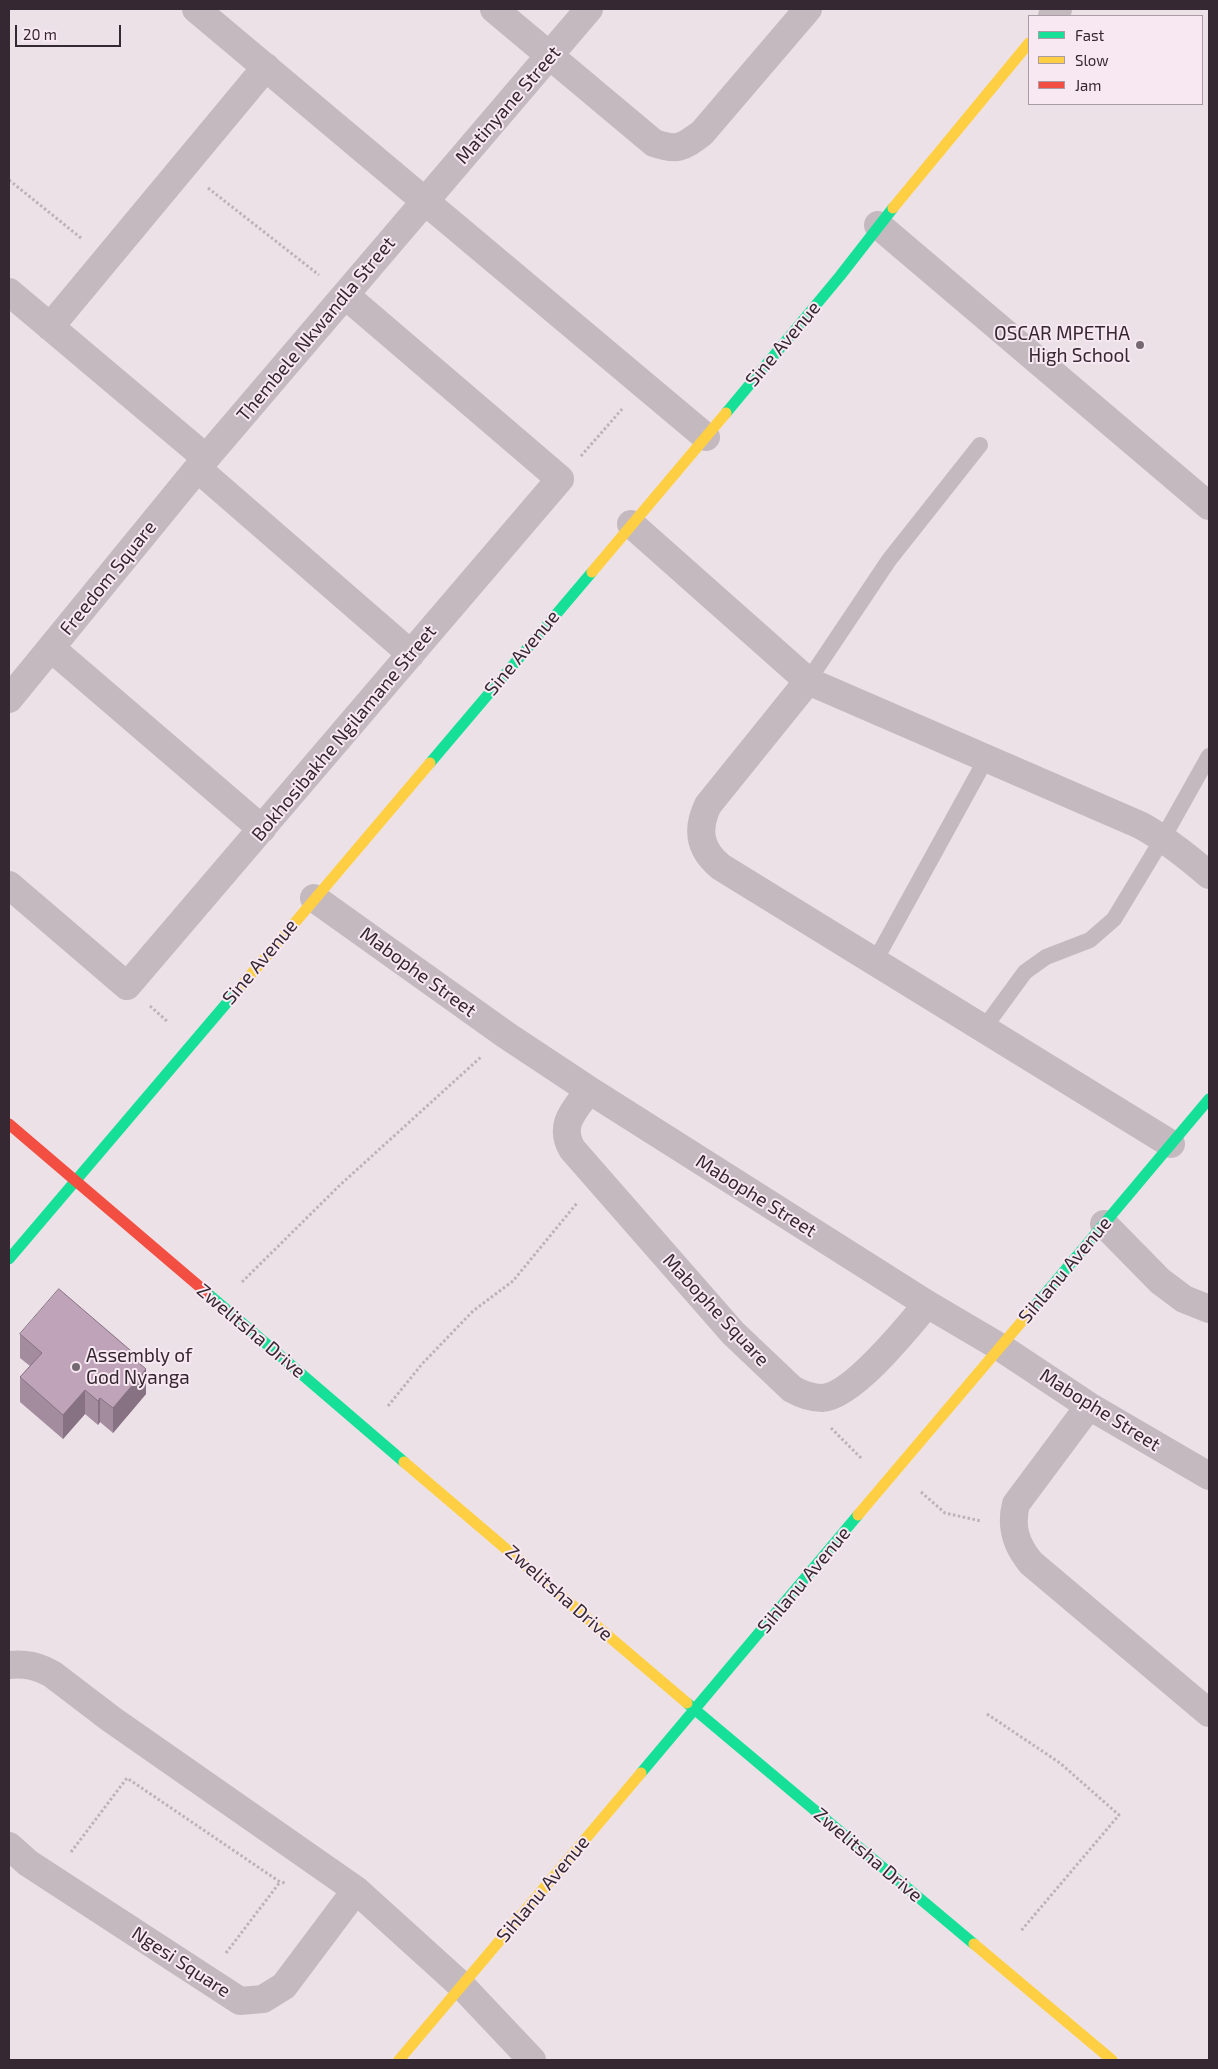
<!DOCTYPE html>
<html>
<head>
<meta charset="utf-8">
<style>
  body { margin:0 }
  #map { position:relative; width:1218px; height:2069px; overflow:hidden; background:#ece1e7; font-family:"Exo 2",sans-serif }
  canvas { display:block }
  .frame { position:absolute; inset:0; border:10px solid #352832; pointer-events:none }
  .legend { position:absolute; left:1028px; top:15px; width:175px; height:90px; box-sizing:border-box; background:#f8e8f1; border:1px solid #aa9ba5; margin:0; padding:6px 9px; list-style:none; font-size:15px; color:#352832 }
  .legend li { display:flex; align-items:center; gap:10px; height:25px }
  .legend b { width:25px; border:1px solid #aa9ba5 }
  .scale { position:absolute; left:15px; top:25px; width:106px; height:22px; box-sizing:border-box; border:2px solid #352832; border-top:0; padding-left:6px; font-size:15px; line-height:18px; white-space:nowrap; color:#352832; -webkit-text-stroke:4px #f8e8f1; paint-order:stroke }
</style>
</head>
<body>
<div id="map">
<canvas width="1218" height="2069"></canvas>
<div class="frame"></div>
<ul class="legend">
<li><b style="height:6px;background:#16e098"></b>Fast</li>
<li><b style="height:6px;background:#ffcf43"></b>Slow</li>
<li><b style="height:6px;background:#f24e42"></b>Jam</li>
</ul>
<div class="scale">20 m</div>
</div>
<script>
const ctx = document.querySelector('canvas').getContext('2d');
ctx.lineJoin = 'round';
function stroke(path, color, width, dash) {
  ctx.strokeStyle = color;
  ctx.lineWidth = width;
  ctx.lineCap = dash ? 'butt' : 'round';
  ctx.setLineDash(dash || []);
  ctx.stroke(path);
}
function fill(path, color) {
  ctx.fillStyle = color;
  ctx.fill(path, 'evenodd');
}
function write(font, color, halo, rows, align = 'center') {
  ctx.font = font + ' "Exo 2",sans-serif';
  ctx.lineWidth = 4;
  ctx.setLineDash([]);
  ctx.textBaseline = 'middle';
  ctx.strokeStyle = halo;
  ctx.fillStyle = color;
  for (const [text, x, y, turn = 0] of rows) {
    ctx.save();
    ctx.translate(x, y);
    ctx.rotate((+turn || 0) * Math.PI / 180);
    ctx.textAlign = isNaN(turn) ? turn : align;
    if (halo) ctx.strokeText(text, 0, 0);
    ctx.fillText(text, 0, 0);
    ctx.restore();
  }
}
stroke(new Path2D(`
  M 9,180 L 81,238
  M 208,188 L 319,275
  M 581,456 L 623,408
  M 150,1006 L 168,1022
  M 242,1282 L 340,1185 L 481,1057
  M 388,1406 L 422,1364 L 473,1311 L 513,1281 L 577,1203
  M 831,1428 L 862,1459
  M 921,1492 L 945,1513 L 981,1521
  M 987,1714 L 1060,1763 L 1119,1815 L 1020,1932
  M 71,1852 L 127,1778 L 280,1882 L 286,1883
  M 226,1953 L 280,1882`), '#beb2b9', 3, [2.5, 2.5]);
stroke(new Path2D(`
  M 808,681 L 889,560 L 980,445
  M 875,961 L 986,759
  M 984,1028 L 1025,972 L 1046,957 L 1090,940 L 1114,919 L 1163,838 L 1209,756`), '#c5b9c0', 16);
stroke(new Path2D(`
  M 196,9 L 706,437
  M 494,9 L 654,143 C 677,151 682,148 702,133 L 808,9
  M 1052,16 L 1058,9
  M 878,225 L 1209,506
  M 9,292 L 206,458
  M 50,327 L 266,67
  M 198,469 L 411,654
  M 631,524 L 808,681 L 1140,825 C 1166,839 1187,856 1209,875
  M 51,648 L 262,829
  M 808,681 L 708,805 C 696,830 700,850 721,867 L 1171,1144
  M 9,699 L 206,458 L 589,9
  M 9,885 L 127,986 L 560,479 L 345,295
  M 314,898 L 506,1035 L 589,1090 L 927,1304 L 1000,1347 L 1089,1406 L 1209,1476
  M 589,1090 C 575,1110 558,1124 572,1149 L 733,1333 L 792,1389 C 801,1394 811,1398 822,1398 C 853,1396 907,1328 927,1304
  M 1104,1224 L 1160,1281 L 1184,1299 L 1209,1309
  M 1089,1406 L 1016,1504 C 1010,1527 1016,1545 1031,1563 L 1209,1713
  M 9,1665 C 25,1663 37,1666 52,1674 L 111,1719 L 356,1890 L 462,1986 L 532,2060
  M 9,1846 L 28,1863 L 240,2001 L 263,1999 L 284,1986 L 356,1890`), '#c5b9c0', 28);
stroke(new Path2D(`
  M 726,413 L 840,276 L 893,208
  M 430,763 L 592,572
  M 9,1259 L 242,985
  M 207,1293 L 404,1462
  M 1029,1313 L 1209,1099
  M 687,1703 L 974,1944
  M 641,1773 L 858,1515`), '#16e098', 11);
stroke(new Path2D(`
  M 893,208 L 1029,43
  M 592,572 L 726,413
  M 242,985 L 430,763
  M 404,1462 L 687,1703
  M 858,1515 L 1029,1313
  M 974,1944 L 1112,2060
  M 399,2060 L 641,1773`), '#ffcf43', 11);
stroke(new Path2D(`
  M 9,1124 L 207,1293`), '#f24e42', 11);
fill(new Path2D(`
  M 20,1334 L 137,1361 L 146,1394 L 113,1433 L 100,1422 L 98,1425 L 85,1414 L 63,1439 L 20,1402 L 20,1377 L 30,1366 L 20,1358 Z`), '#a48c9f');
fill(new Path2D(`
  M 146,1369 L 146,1394 L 113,1433 L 113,1408 Z
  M 85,1390 L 85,1414 L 63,1439 L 63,1415 Z
  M 100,1398 L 100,1422 L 98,1425 L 98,1401 Z`), '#867282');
const building = new Path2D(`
  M 59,1289 L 137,1356 L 134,1359 L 146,1369 L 113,1408 L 100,1398 L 98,1401 L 85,1390 L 63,1415 L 20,1377 L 42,1353 L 20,1334 Z`);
fill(building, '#bfa3b9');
stroke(building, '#867282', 1);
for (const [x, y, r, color] of [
  [1140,345,5,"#756971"],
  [76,1367,5,"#756971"]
]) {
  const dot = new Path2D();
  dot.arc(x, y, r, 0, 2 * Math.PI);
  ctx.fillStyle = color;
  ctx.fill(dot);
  stroke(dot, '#f8e8f1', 2);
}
write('19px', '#352832', '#f8e8f1', [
  ["Matinyane Street",508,105,-49],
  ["Thembele Nkwandla Street",316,329,-50],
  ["Sine Avenue",783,344,-50],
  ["Freedom Square",108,578,-51],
  ["Sine Avenue",522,653,-50],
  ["Bokhosibakhe Ngilamane Street",344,733,-50],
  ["Sine Avenue",260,962,-50],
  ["Mabophe Street",418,972,36],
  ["Mabophe Street",756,1196,32],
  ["Sihlanu Avenue",1065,1270,-50],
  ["Mabophe Square",716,1310,47],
  ["Zwelitsha Drive",251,1331,40],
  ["Mabophe Street",1100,1410,32],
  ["Sihlanu Avenue",804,1580,-50],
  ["Zwelitsha Drive",559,1593,41],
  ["Zwelitsha Drive",868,1855,40],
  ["Sihlanu Avenue",543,1889,-50],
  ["Ngesi Square",181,1962,33]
]);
write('19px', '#352832', '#f8e8f1', [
  ["OSCAR MPETHA",1130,334],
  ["High School",1130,356],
  ["Assembly of",86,1356,"left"],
  ["God Nyanga",86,1378,"left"]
], 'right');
</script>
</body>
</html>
